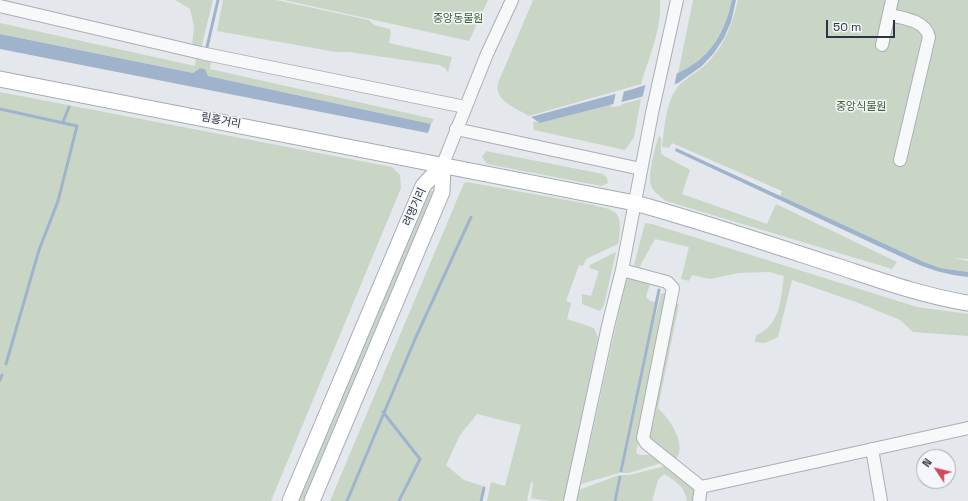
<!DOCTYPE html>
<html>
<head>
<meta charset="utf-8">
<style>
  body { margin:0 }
  #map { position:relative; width:968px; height:501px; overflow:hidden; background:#e4e7ec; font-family:"Space Grotesk",sans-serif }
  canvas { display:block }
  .north { position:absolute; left:916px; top:449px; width:40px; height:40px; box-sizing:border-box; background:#f4f6f9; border:1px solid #a4a8b1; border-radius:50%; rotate:305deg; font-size:11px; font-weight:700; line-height:16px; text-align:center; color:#2b3445 }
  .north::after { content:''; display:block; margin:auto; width:14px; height:18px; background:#d1495b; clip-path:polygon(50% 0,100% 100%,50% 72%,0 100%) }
  .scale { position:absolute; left:826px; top:20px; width:69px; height:18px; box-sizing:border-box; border:2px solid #2b3445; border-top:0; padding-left:5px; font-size:12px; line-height:14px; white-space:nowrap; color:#2b3445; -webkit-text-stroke:3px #f4f6f9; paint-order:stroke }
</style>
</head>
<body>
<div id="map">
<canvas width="968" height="501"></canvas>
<div class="north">N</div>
<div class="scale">50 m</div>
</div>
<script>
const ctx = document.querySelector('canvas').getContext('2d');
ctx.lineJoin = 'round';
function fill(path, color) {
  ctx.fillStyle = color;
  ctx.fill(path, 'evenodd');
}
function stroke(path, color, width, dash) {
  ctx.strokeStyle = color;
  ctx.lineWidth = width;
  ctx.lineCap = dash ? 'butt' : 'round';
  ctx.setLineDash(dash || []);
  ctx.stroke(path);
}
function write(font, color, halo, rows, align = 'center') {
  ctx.font = font + ' "Space Grotesk","Noto Sans KR",sans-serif';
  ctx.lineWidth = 3;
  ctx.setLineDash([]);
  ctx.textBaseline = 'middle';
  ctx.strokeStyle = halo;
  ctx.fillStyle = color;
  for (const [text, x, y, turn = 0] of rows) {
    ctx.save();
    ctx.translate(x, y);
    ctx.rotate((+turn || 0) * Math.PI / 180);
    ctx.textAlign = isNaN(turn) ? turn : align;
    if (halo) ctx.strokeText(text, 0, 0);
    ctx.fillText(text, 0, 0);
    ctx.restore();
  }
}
fill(new Path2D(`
  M 175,0 L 213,0 L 201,49 L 192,47 L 194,26 L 190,9 Z
  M 223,0 L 276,0 L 369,20 L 374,25 L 390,29 L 391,32 L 389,43 L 452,57 L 448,72 L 445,68 L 439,65 L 349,52 L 336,52 L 217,31 Z
  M 284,0 L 488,0 L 469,41 Z
  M 533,0 L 660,0 C 662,29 649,57 641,84 L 529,116 C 516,108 494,101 498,83 Z
  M 693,0 L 732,0 C 725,32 709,59 678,74 Z
  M 738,0 L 968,0 L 968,259 L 953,258 L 968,261 L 968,272 L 940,268 L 924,262 L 780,197 L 782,191 L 672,143 L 669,148 L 662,147 C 664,130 666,102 677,88 C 683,80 695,73 703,67 C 723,49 732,26 738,0 Z
  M 0,23 L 195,66 L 196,59 L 211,62 L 210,69 L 434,119 L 431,124 L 208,76 L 205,69 L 200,68 L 193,73 L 0,34 Z
  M 0,92 L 392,167 L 400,175 L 401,188 L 271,501 L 0,501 Z
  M 641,99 L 634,137 L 625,150 L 534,130 L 533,123 L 536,121 L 540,123 L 610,105 L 612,107 L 621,106 L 622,104 Z
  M 659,136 L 661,138 L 661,154 L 690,170 L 682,194 L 767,224 L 776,204 L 897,262 L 892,269 L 666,201 C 660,196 653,192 651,185 C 648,173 655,147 659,136 Z
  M 486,151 L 603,174 L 607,178 L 608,183 L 601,186 L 487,164 L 482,157 Z
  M 467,182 L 594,205 C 600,207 608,208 613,211 C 623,216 620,234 618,244 L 586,259 L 583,266 L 579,265 L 566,301 L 571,303 L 567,319 L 594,328 L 598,338 L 564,501 L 548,501 L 531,498 L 533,483 L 531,482 L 527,501 L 487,501 L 491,482 L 505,486 L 521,425 L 477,414 L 460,435 L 446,465 L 464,480 L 483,486 L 480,501 L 401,501 L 421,459 L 384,412 L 415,339 L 472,217 L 471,214 L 414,338 L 346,501 L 330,501 L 464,183 Z
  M 429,190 L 435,192 L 306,501 L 299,501 Z
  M 645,223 L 652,224 L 917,307 L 968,314 L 968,336 L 913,332 L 900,320 L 856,302 L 792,280 L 778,337 L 765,343 L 755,342 L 756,335 C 780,327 781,298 784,276 L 769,272 L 739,273 L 710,279 L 692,275 L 689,281 L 681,279 L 689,247 L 655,239 L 639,268 L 634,265 Z
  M 616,252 L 604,305 L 600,311 L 582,304 L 582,294 L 591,296 L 599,271 L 589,268 L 590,265 Z
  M 632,277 L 649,280 L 650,284 L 646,297 L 650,301 L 655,302 L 619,473 L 581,484 L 626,280 Z
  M 666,292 L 668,299 L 636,453 L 640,455 L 652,455 L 661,460 L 661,463 L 629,473 L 622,473 L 650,338 L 661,294 Z
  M 674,303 L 679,304 L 658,408 C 669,419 686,441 677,458 L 673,459 L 654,445 L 649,436 Z
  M 383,414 L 419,458 L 398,501 L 348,501 L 376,436 Z
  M 665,466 L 693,489 L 694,501 L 687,501 C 685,487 676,481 664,474 L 658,480 L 652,501 L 616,501 L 622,475 L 630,475 Z
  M 619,475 L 614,501 L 577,501 L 579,490 Z`), '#c9d6c5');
fill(new Path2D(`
  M 732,0 L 736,0 L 731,22 L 724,38 L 714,53 L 702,66 L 678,83 L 641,97 L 540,123 L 531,117 C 560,109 589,101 619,93 C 678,76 717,67 732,0 Z
  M 0,34 L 193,73 L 200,68 L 205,69 L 208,76 L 431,124 L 428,133 L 0,49 Z
  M 676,148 L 924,262 L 940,268 L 968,272 L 968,277 C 946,275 928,269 908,260 L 675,151 Z`), '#9fb4cc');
fill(new Path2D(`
  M 677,72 L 674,87 L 642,99 L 646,83 Z
  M 624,91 L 621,104 L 613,106 L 616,92 Z`), '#e4e7ec');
stroke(new Path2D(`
  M 207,47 L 218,0
  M 0,109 L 77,126 L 58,201 L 39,250 L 6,364
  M 63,122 L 69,107
  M 0,380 L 2,375
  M 383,412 L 420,459 L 399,501
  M 621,471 L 659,290
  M 347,501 L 415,339 L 471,217
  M 481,501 L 484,488
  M 615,501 L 620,477`), '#9fb4cc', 3);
const minor = new Path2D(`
  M 0,6 L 201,53 L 465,107
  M 890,15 C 904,18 926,21 929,37 L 900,160
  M 882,45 L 892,0
  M 456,129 L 641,169
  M 443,164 L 487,54 L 512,0
  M 622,270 L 667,282 L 673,288 L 643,438 L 646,443 L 701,487 L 968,428
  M 872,449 L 881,501
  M 570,501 L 608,326 L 622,270 L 652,113 L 677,0
  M 699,501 L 701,487`);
const major = new Path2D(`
  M 0,79 L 635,203 C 704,222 772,245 840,267 C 882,281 924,296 968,303
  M 290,501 L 423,186 L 443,164
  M 312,501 L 442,192 L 443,164`);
stroke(minor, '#a9aeb7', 14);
stroke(major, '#a3abb8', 17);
stroke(minor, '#f7f8fa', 12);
stroke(major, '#fff', 15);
write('11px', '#3f6138', '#f4f6f9', [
  ["중앙동물원",458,19],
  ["중앙식물원",861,107]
]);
write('11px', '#2b3445', '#f4f6f9', [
  ["림흥거리",221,121,11],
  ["려명거리",415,207,-66]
]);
</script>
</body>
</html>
